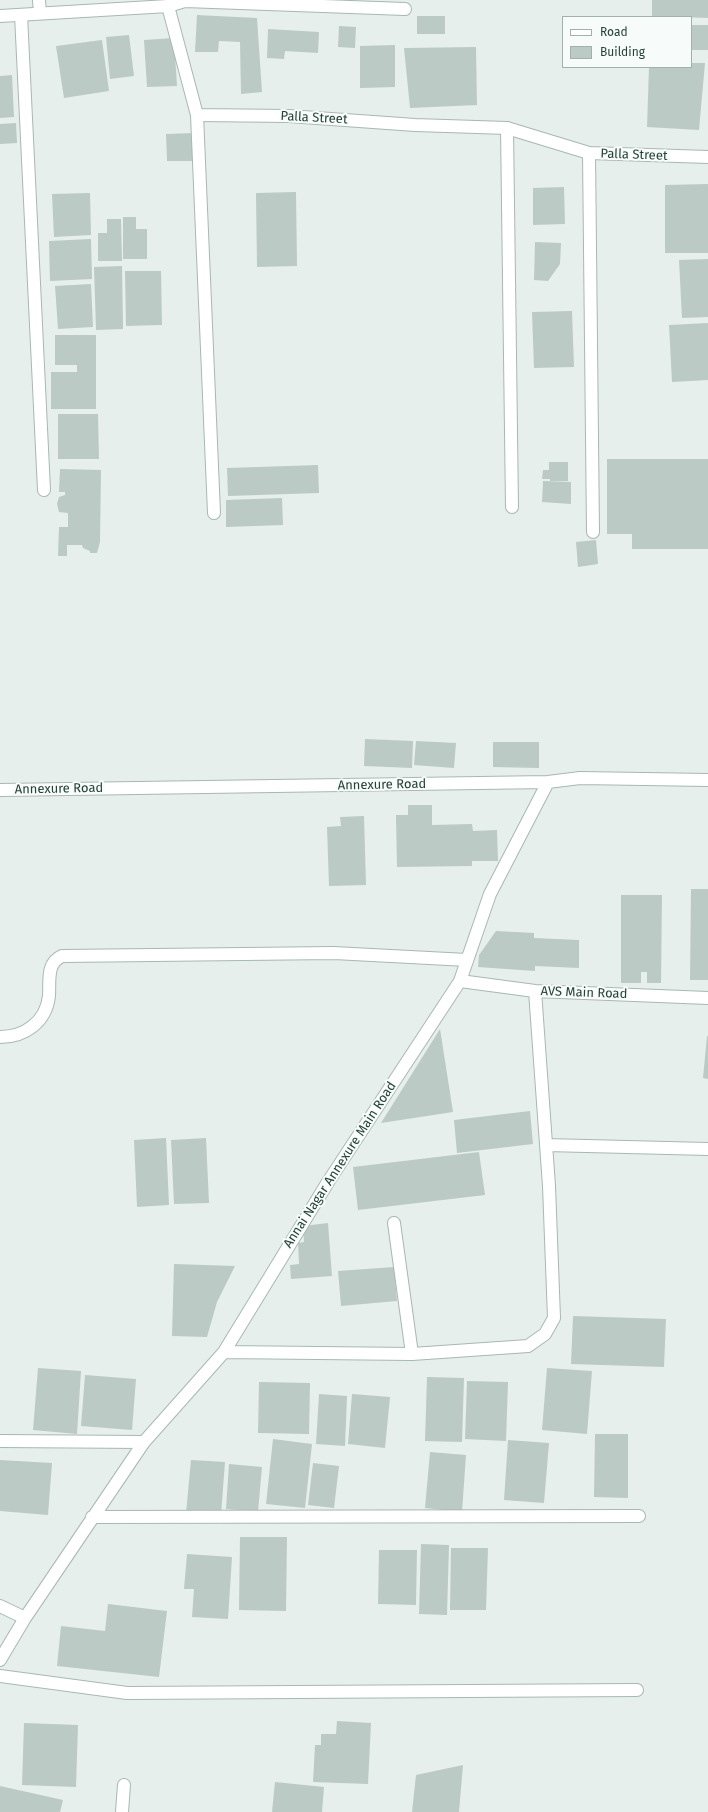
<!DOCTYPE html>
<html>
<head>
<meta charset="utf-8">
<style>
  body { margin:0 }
  #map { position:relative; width:708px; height:1812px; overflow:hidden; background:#e6efeb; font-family:"Fira Sans",sans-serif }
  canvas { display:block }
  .legend { position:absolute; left:562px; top:16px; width:130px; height:52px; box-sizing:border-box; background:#f7fbf9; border:1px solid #a3b1ad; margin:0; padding:5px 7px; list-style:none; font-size:12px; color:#24423a }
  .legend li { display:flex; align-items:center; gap:8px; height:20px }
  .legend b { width:20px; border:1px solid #a3b1ad }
</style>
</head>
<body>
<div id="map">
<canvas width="708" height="1812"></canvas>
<ul class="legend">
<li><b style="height:5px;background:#fff"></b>Road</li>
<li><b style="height:11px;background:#bbcac4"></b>Building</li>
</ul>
</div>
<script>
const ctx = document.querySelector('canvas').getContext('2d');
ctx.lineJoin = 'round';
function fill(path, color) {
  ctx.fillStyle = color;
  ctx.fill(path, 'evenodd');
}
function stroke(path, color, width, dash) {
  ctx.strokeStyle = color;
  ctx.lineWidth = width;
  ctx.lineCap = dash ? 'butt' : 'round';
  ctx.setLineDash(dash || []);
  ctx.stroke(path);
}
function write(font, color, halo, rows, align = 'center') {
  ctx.font = font + ' "Fira Sans",sans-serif';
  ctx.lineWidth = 4;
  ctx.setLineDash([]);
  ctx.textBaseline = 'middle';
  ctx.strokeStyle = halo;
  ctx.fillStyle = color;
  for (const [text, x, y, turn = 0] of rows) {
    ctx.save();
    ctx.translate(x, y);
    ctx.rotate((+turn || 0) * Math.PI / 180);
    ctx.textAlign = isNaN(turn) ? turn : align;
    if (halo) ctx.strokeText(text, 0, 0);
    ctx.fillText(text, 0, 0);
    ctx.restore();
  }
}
fill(new Path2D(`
  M 652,0 L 708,0 L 708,18 L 652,16 Z
  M 197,15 L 257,18 L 262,92 L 241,94 L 240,42 L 219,41 L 218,52 L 195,52 Z
  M 417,16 L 445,16 L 445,34 L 417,34 Z
  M 691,25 L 708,25 L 708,50 L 691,50 Z
  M 339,26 L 356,27 L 355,48 L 338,47 Z
  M 268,29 L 319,32 L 318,53 L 285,51 L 284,59 L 267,58 Z
  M 129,35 L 134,76 L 110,79 L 106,37 Z
  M 174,38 L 177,86 L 147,87 L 144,40 Z
  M 102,40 L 109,91 L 64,98 L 56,46 Z
  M 395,45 L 395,87 L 360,88 L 360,46 Z
  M 476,47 L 477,105 L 410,108 L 404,48 Z
  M 691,63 L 705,63 L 699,130 L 647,127 L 649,67 L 691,67 Z
  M 12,75 L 14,117 L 0,118 L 0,76 Z
  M 16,123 L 17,143 L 0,144 L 0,124 Z
  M 194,133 L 194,161 L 167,161 L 166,134 Z
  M 708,184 L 708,253 L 665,253 L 665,185 Z
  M 564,187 L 565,224 L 533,225 L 533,188 Z
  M 296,192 L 297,266 L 257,267 L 256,193 Z
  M 90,193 L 91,235 L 54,237 L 52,194 Z
  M 123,217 L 136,217 L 136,229 L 147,229 L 147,259 L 123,259 Z
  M 107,219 L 121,219 L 122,261 L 98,261 L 98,233 L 107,233 Z
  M 91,239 L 92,279 L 50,281 L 49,241 Z
  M 535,242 L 561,243 L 560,264 L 548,281 L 534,280 Z
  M 708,259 L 708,317 L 682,318 L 679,260 Z
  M 122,266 L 123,329 L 96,330 L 94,267 Z
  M 125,271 L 161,271 L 162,325 L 126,326 Z
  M 91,284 L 93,327 L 58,329 L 55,286 Z
  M 572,311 L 574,367 L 534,368 L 532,312 Z
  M 708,323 L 708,380 L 672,382 L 669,325 Z
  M 55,335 L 96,335 L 96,409 L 51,409 L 51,372 L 77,372 L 77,365 L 55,365 Z
  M 58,414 L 98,414 L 99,459 L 58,459 Z
  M 607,459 L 708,459 L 708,549 L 632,549 L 632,534 L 607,534 Z
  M 549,462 L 568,462 L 568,481 L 550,481 L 550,479 L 542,479 L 543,470 L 549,470 Z
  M 318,465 L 319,493 L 228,496 L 227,468 Z
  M 60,469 L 101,470 L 100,542 L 97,553 L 90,553 L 90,551 L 83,548 L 82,545 L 67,545 L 67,556 L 58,556 L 59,527 L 68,527 L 68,513 L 59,512 L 57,504 L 59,497 L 65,495 L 65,492 L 59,492 Z
  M 543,481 L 571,482 L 571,504 L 542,502 Z
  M 282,498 L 283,525 L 226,527 L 226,500 Z
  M 596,540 L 598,564 L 578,567 L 576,542 Z
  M 365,739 L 413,741 L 412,768 L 364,766 Z
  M 416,741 L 456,743 L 454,768 L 414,765 Z
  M 493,742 L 539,742 L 539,768 L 493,767 Z
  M 408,805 L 432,805 L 432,825 L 472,824 L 473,831 L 497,830 L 498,861 L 472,861 L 472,866 L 397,867 L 396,815 L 408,815 Z
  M 364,816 L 366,885 L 329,886 L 327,827 L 341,826 L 340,817 Z
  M 691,889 L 708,889 L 708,980 L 690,980 Z
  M 621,895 L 662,895 L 661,983 L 647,983 L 647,972 L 641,972 L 641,983 L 621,983 Z
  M 496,931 L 534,933 L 534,938 L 579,940 L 579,968 L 535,966 L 535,971 L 478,967 L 479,955 Z
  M 440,1029 L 453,1112 L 381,1123 Z
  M 707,1036 L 708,1036 L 708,1079 L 703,1078 Z
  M 530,1111 L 533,1144 L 457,1153 L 454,1120 Z
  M 166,1138 L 169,1205 L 137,1207 L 134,1140 Z
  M 206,1138 L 209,1203 L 174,1204 L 171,1140 Z
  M 479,1152 L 485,1195 L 358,1210 L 353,1167 Z
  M 328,1223 L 332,1276 L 291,1279 L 290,1265 L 299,1264 L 298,1243 L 304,1242 L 303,1226 Z
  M 174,1264 L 235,1266 L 217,1302 L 207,1337 L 172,1336 Z
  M 394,1267 L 397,1301 L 341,1306 L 338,1271 Z
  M 573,1316 L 666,1319 L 664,1367 L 571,1364 Z
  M 38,1368 L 81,1371 L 77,1434 L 33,1430 Z
  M 547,1368 L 592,1371 L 587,1434 L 542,1430 Z
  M 85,1375 L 136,1379 L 132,1430 L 81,1426 Z
  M 427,1377 L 464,1378 L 462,1442 L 425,1441 Z
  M 467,1381 L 508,1382 L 506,1441 L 465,1439 Z
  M 259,1382 L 310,1383 L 309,1434 L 258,1433 Z
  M 319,1394 L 347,1396 L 345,1446 L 316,1444 Z
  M 352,1394 L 390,1397 L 385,1448 L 348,1444 Z
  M 595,1434 L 628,1434 L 628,1498 L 594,1497 Z
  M 273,1439 L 312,1444 L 305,1508 L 266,1504 Z
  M 508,1440 L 549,1443 L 544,1503 L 504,1500 Z
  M 430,1452 L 466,1455 L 462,1512 L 425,1508 Z
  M 0,1460 L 52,1463 L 48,1515 L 0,1511 Z
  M 191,1460 L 225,1462 L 221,1515 L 186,1513 Z
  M 313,1463 L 339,1466 L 334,1508 L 308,1505 Z
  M 229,1464 L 262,1467 L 258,1512 L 226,1509 Z
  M 240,1537 L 287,1537 L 286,1611 L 239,1610 Z
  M 421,1544 L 449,1545 L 447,1615 L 419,1614 Z
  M 451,1548 L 488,1548 L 486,1610 L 450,1610 Z
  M 379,1550 L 417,1550 L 416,1605 L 378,1604 Z
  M 187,1554 L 232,1557 L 228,1619 L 192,1617 L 194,1589 L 184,1589 Z
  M 108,1604 L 167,1611 L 159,1677 L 57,1666 L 61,1626 L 105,1631 Z
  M 337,1721 L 371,1723 L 368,1784 L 313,1782 L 315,1745 L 321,1745 L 321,1734 L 336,1734 Z
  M 24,1723 L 78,1725 L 76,1787 L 22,1785 Z
  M 463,1765 L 459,1812 L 412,1812 L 416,1775 Z
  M 275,1782 L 324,1787 L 322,1812 L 272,1812 Z
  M 0,1786 L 63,1800 L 60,1812 L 0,1812 Z`), '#bbcac4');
const minor = new Path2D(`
  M 39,0 L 40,13
  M 168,6 L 185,1 L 405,9
  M 21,15 L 44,490
  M 197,115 L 214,513
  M 507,128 L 512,507
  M 589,153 L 593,532
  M 548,782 L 580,778 L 708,780
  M 0,790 L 548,782 L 490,894 L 460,981 L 328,1182 L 224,1352 L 144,1442 L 25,1618 L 0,1660
  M 460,981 L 535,991 L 708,998
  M 0,1037 C 25,1037 46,1022 49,996 C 50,981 46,963 62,956 L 334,953 L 467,960
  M 546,1145 L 708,1149
  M 394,1223 L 412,1354
  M 224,1352 L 412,1354 L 528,1346 L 545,1334 L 554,1318 L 549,1186 L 535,991
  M 0,1441 L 144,1442
  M 92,1517 L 639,1516
  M 0,1606 L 25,1618
  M 0,1676 L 127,1693 L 637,1690
  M 122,1812 L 124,1785`);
const tertiary = new Path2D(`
  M 0,16 L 168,6 L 197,115 L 289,116 L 415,125 L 507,128 L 589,153 L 708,157`);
stroke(minor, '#a8b8b2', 14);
stroke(tertiary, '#a8b8b2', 14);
stroke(minor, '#fff', 12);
stroke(tertiary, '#fff', 12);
write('13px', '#24423a', '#f7fbf9', [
  ["Palla Street",314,118,3],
  ["Palla Street",634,155,2],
  ["Annexure Road",382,785,-1],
  ["Annexure Road",59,789,-1],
  ["AVS Main Road",584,993,2],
  ["Annai Nagar Annexure Main Road",340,1165,-57]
]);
</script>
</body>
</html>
